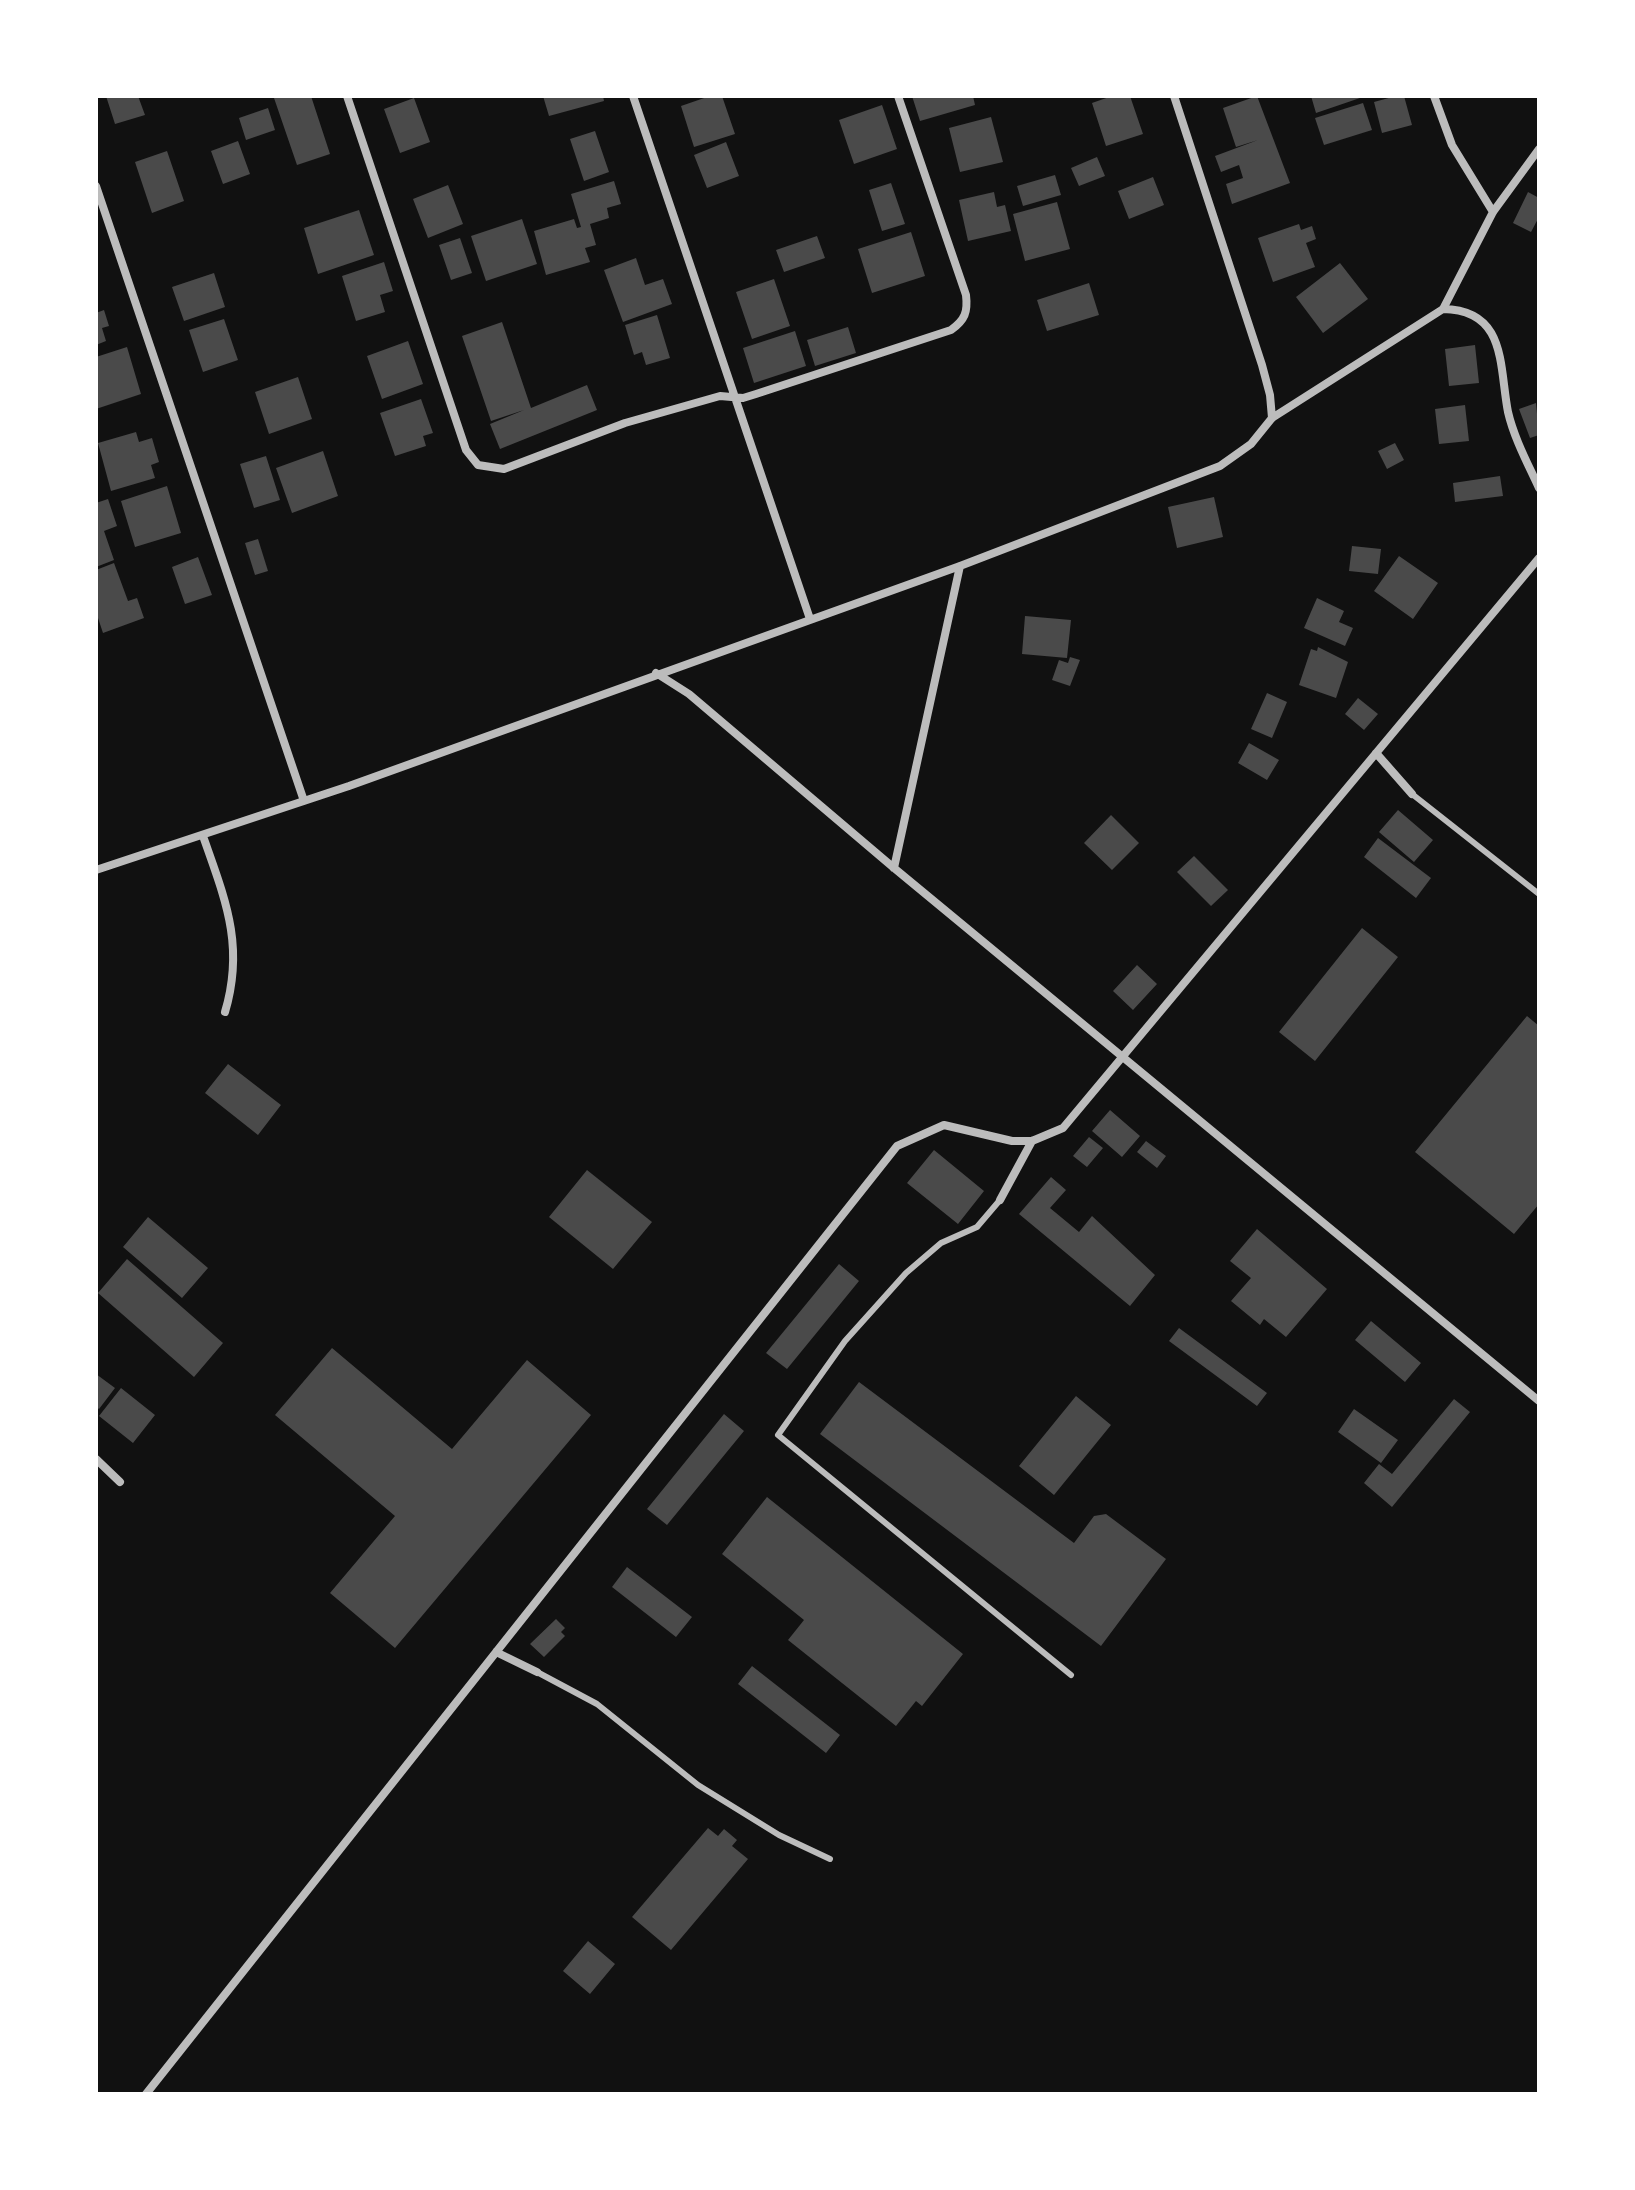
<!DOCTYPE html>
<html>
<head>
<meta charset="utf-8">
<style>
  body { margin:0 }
  #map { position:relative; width:1635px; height:2190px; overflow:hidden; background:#111; font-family:"Crimson Pro",serif }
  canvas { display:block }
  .frame { position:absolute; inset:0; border:98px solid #fff; pointer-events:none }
</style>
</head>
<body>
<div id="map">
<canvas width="1635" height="2190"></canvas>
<div class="frame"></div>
</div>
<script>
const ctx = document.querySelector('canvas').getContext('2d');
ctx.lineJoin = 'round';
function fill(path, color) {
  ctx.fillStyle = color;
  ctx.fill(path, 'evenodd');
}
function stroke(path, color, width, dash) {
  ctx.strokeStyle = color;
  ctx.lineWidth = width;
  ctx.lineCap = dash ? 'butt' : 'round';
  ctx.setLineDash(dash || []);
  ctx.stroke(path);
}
fill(new Path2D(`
  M 106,96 L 138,96 L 145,115 L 115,124 Z
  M 279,96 L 311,96 L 330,154 L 297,165 L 274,98 Z
  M 543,96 L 603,96 L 604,101 L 549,116 Z
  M 710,96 L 722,96 L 735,134 L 694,147 L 681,106 Z
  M 912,96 L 973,96 L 975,105 L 920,121 Z
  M 1112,96 L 1130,96 L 1143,134 L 1106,146 L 1092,103 Z
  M 1257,96 L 1290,183 L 1232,204 L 1226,184 L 1243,178 L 1239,165 L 1221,172 L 1215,156 L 1258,140 L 1236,147 L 1223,108 Z
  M 1311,96 L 1359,96 L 1360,98 L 1316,113 Z
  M 1396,96 L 1404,96 L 1412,125 L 1382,133 L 1374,102 Z
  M 414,98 L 430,142 L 400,153 L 384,109 Z
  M 1363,103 L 1372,130 L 1324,145 L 1315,118 Z
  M 882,105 L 897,149 L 854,164 L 839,120 Z
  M 268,108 L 275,130 L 246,140 L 239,118 Z
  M 991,117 L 1003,162 L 960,172 L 949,128 Z
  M 595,131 L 609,172 L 584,181 L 570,139 Z
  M 238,141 L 250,174 L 223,184 L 211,151 Z
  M 726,142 L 739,176 L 707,188 L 694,155 Z
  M 167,151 L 184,201 L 152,213 L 135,162 Z
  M 1097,157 L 1105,176 L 1079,186 L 1071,168 Z
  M 1055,175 L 1061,195 L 1023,206 L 1017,186 Z
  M 1153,177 L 1164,205 L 1129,219 L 1118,191 Z
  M 614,181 L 621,204 L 607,208 L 609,218 L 590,224 L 596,245 L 585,248 L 590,262 L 546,275 L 534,231 L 574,219 L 577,228 L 581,227 L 571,194 Z
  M 891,183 L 905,224 L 882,231 L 869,190 Z
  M 448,185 L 463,224 L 428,238 L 413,199 Z
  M 994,192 L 997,207 L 1005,205 L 1011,231 L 968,241 L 959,200 Z
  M 1528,192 L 1539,198 L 1539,217 L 1531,232 L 1513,223 Z
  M 1057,202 L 1070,249 L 1025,261 L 1013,214 Z
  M 359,210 L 374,255 L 318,274 L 304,228 Z
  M 522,219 L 537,264 L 486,281 L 471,236 Z
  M 1299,224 L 1301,230 L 1312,226 L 1316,239 L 1306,243 L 1315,267 L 1273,282 L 1258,238 Z
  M 911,232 L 925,276 L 872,293 L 858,249 Z
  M 817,236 L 825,258 L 784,272 L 776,250 Z
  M 460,238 L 472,273 L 451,280 L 439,245 Z
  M 636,258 L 645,285 L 663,279 L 672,304 L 623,322 L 604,270 Z
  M 384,262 L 393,291 L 380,295 L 385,312 L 356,321 L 342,276 Z
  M 1340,263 L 1368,299 L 1323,333 L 1296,297 Z
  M 214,273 L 225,307 L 184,321 L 172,287 Z
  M 774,279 L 790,326 L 752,339 L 736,292 Z
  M 1089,283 L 1099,315 L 1047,331 L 1037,300 Z
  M 104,310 L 109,326 L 102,328 L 106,341 L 96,345 L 96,313 Z
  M 657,315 L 670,358 L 646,365 L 642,352 L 634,355 L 625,325 Z
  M 224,319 L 238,360 L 203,372 L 189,330 Z
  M 502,322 L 531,408 L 587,385 L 597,410 L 500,449 L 490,424 L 524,410 L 491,421 L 462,336 Z
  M 848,327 L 856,353 L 815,366 L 807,340 Z
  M 795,331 L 806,366 L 754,383 L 743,348 Z
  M 408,341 L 423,384 L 382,399 L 367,356 Z
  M 1475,345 L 1479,383 L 1449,386 L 1445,349 Z
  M 127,347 L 141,394 L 96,409 L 96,357 Z
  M 298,377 L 312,419 L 269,434 L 255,392 Z
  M 421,399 L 433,433 L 423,436 L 426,446 L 395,456 L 380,413 Z
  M 1536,403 L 1539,435 L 1530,438 L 1519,409 Z
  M 1465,405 L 1469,441 L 1439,444 L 1435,409 Z
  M 136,432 L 139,442 L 152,438 L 159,462 L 151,465 L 155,478 L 111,491 L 98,443 Z
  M 1395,443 L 1404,460 L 1387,469 L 1378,451 Z
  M 323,451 L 338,496 L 292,513 L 276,468 Z
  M 266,456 L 280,500 L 254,508 L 240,464 Z
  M 1500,476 L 1503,496 L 1455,502 L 1453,483 Z
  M 167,486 L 181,533 L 135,547 L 121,501 Z
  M 1214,497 L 1223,537 L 1177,548 L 1168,507 Z
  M 108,499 L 117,526 L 104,531 L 114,560 L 96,567 L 96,503 Z
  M 258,539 L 268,571 L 255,575 L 245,543 Z
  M 1352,546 L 1381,549 L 1378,574 L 1349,571 Z
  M 1399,556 L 1438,583 L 1413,619 L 1374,591 Z
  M 198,557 L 212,595 L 185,604 L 172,567 Z
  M 114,563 L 128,601 L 137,598 L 144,618 L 103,633 L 96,612 L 96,570 Z
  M 1317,598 L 1344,611 L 1339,622 L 1353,628 L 1345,646 L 1304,628 Z
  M 1025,616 L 1071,620 L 1067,658 L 1022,654 Z
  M 1318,647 L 1348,662 L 1336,698 L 1299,685 L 1311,649 L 1317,651 Z
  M 1070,657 L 1080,660 L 1070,686 L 1052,680 L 1059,660 L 1068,663 Z
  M 1267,693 L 1287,702 L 1272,738 L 1251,729 Z
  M 1358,698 L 1378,714 L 1364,730 L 1345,714 Z
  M 1249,743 L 1279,760 L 1267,780 L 1238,763 Z
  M 1398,810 L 1433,840 L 1414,862 L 1379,832 Z
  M 1111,815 L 1139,843 L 1112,870 L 1084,843 Z
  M 1378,838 L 1431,878 L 1416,898 L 1364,857 Z
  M 1194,856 L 1228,890 L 1211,906 L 1177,872 Z
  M 1362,928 L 1398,957 L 1315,1061 L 1279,1032 Z
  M 1137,965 L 1157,984 L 1133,1010 L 1113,991 Z
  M 1527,1016 L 1539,1026 L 1539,1204 L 1514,1234 L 1415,1152 Z
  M 228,1064 L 281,1105 L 258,1135 L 205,1093 Z
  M 1110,1110 L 1140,1136 L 1122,1157 L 1092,1131 Z
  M 1089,1137 L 1103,1148 L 1087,1167 L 1073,1156 Z
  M 1146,1141 L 1166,1156 L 1157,1168 L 1137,1152 Z
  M 934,1150 L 984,1191 L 958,1224 L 907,1183 Z
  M 587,1170 L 652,1222 L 613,1269 L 549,1217 Z
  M 1051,1177 L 1066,1190 L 1050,1208 L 1079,1232 L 1092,1216 L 1155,1275 L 1130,1306 L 1019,1214 Z
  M 148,1217 L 208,1268 L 182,1298 L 123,1247 Z
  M 1257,1229 L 1327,1289 L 1286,1337 L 1264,1319 L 1260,1325 L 1231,1301 L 1251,1278 L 1230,1261 Z
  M 127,1259 L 223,1343 L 194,1377 L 98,1293 Z
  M 839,1264 L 859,1281 L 787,1369 L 766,1353 Z
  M 1371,1321 L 1421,1363 L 1405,1382 L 1355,1340 Z
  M 1179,1328 L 1267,1393 L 1257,1406 L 1169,1341 Z
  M 332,1348 L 452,1449 L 527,1360 L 591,1415 L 395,1648 L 330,1593 L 395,1516 L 275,1415 Z
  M 96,1374 L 115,1388 L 99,1409 L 96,1407 Z
  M 859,1382 L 1074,1543 L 1094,1516 L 1106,1514 L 1166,1559 L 1101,1646 L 820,1434 Z
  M 121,1388 L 155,1415 L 133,1443 L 99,1416 Z
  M 1076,1396 L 1111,1425 L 1054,1495 L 1019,1466 Z
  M 1454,1399 L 1470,1412 L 1392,1507 L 1364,1483 L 1379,1464 L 1392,1474 Z
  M 1354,1409 L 1398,1440 L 1381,1463 L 1338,1432 Z
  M 724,1414 L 744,1431 L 667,1525 L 647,1509 Z
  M 767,1497 L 963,1654 L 922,1706 L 916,1701 L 896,1726 L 788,1640 L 804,1620 L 722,1554 Z
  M 627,1567 L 692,1617 L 676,1637 L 612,1587 Z
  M 556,1619 L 565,1628 L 561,1632 L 565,1636 L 544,1657 L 530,1644 Z
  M 752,1666 L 840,1735 L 826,1753 L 738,1684 Z
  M 708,1828 L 718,1836 L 724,1829 L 737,1840 L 732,1846 L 748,1859 L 671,1950 L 632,1917 Z
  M 588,1941 L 615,1964 L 590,1994 L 563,1971 Z`), '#4a4a4a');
stroke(new Path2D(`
  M 1412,794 L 1539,894
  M 1000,1200 L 977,1227 L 941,1243 L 906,1273 L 845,1341 L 778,1435 L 1071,1675
  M 537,1672 L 597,1704 L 698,1785 L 779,1835 L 830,1859`), '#bcbcbc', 6);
stroke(new Path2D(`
  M 347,96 L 466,450 L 478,465 L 504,469 L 625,423 L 720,396 L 743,398 L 756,394 L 951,330 C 965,320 968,312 966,295 L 898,96
  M 633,96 L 810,619
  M 1174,96 L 1262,365 L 1270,395 L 1272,418
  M 1434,96 L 1452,145 L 1493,212
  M 96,186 L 304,801
  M 1443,309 C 1507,310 1499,366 1508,412 C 1514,438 1528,464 1539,488
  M 656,673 L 689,694 L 894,868 L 1539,1401
  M 1376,753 L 1412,794
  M 203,836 C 225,899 245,945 225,1012
  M 894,868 L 960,566
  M 96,870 L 349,786 L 960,566 L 1220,466 L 1251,444 L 1272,418 L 1443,309 L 1493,212 L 1539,149
  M 1000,1200 L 1032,1141
  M 96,1459 L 120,1482
  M 496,1652 L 537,1672
  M 146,2094 L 897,1146 L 944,1125 L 1012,1141 L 1032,1141 L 1063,1128 L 1539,558`), '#bcbcbc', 8);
</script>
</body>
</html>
